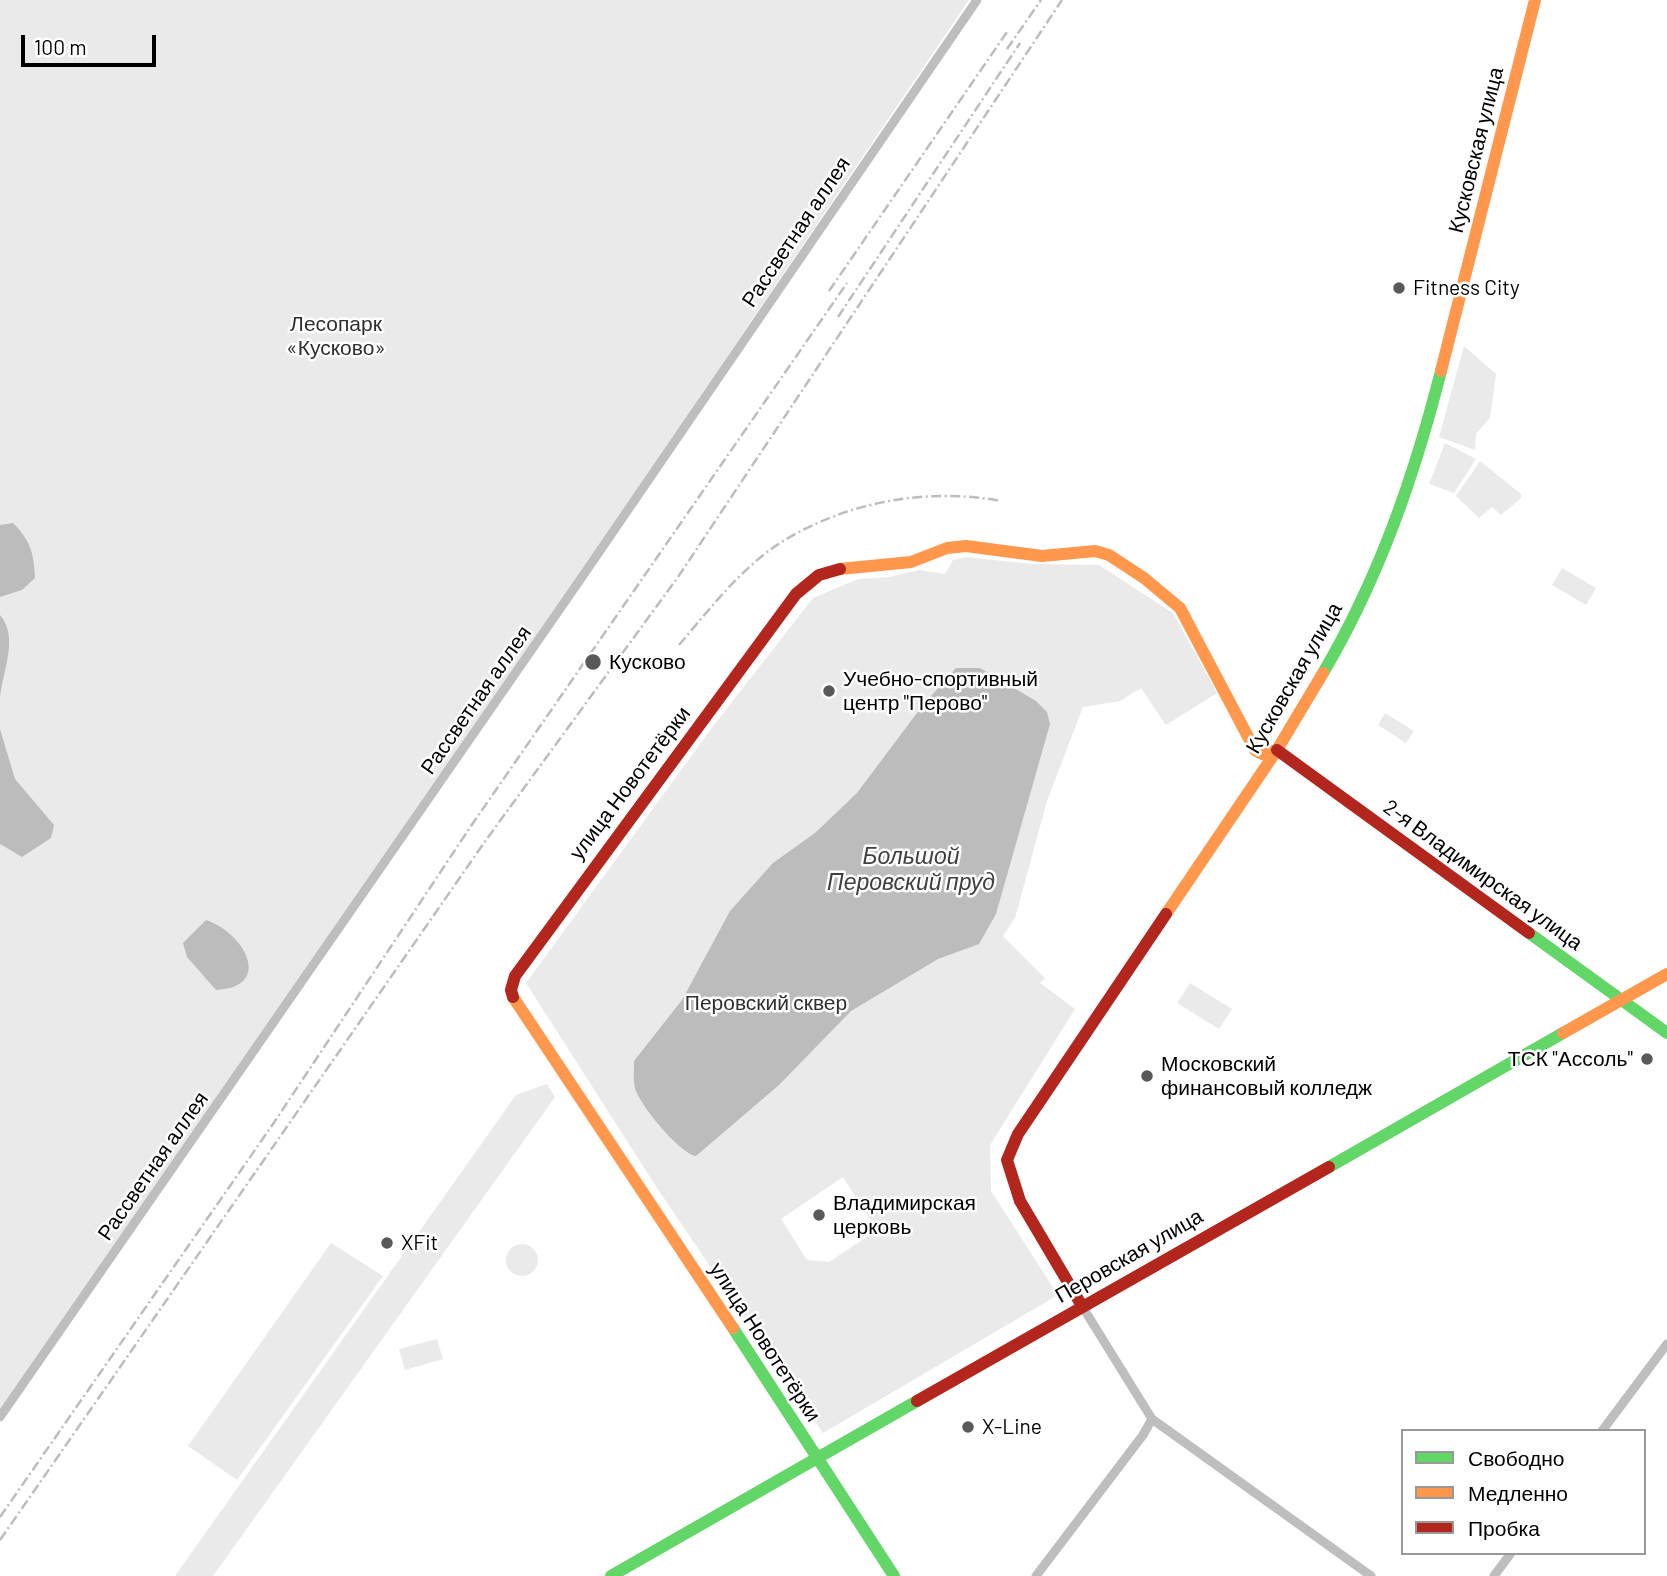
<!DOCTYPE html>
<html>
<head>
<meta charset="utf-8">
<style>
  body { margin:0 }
  #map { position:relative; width:1667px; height:1576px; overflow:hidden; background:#fff; font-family:Barlow,sans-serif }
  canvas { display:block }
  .legend { position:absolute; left:1401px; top:1429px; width:245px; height:126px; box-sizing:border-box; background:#fff; border:2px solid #999; margin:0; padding:9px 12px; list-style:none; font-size:21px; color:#000 }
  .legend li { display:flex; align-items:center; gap:14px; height:35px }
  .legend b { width:35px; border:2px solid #999 }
  .scale { position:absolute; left:21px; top:35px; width:135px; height:32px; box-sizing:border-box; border:4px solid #000; border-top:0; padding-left:9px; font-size:21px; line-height:24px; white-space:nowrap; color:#000; -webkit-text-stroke:5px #fff; paint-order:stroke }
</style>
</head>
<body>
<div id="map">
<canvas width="1667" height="1576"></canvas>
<ul class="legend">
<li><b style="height:9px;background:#63d668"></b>Свободно</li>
<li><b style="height:9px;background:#ff974d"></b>Медленно</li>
<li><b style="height:9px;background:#b3261e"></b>Пробка</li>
</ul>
<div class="scale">100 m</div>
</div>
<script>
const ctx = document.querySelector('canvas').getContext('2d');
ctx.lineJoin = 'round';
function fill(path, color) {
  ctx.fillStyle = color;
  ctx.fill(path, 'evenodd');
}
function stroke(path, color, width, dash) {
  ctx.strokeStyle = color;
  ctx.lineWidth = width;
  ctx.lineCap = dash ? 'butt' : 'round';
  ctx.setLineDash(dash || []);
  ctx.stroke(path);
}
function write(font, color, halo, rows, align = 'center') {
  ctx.font = font + ' Barlow,sans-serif';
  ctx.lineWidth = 5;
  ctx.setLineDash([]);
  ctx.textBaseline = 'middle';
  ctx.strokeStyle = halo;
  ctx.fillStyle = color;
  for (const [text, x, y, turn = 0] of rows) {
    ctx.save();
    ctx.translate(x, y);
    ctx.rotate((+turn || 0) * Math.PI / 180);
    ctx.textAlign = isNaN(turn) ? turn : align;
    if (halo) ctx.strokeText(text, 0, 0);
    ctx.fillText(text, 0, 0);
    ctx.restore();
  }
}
fill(new Path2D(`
  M 0,0 L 969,0 L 589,560 L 0,1410 Z
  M 1464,346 L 1496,374 L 1490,418 L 1476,434 L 1475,450 L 1439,437 Z
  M 1445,443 L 1476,459 L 1454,493 L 1429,484 Z
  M 1480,461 L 1521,494 L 1521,498 L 1501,515 L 1492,507 L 1479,518 L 1456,496 Z
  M 966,557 L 1032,564 L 1099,565 L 1173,613 L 1217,693 L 1166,725 L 1141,688 L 1120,701 L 1083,707 L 1047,801 L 1015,918 L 1003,936 L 1045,978 L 1040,983 L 1075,1009 L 990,1145 L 991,1191 L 1058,1295 L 823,1433 L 657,1188 L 526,983 L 714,725 L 813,598 L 858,579 L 889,577 L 919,570 L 945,574 L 953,560 ZM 843,1177 L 877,1230 L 829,1262 L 807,1260 L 781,1219 Z
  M 1562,568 L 1596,588 L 1586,605 L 1552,585 Z
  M 1385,713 L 1414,731 L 1406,743 L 1378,725 Z
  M 1190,983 L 1232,1009 L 1219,1029 L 1177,1003 Z
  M 547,1084 L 555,1097 L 213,1576 L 175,1576 L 516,1095 Z
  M 331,1243 L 383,1276 L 237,1480 L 188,1446 Z
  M506 1260a16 16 0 1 1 32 0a16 16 0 1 1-32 0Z
  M 437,1339 L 443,1359 L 405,1370 L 399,1349 Z`), '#eaeaea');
fill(new Path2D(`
  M 13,523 C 31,541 34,554 35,578 L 22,590 L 0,597 L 0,525 Z
  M 0,615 C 19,637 3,670 0,697 Z
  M 956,668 L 980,668 L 1036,701 L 1047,712 L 1050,724 L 996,914 L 979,944 L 938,959 L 851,1011 L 779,1085 L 696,1156 C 680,1154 639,1104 635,1088 C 633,1080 634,1069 634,1061 L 682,1000 L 730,911 L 773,863 L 815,833 L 857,793 L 923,705 Z
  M 0,729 L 15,779 L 54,825 L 51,838 L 22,857 L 0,844 Z
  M 206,920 C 245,933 274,987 216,990 L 187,957 L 183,943 Z`), '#bcbcbc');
stroke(new Path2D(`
  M 1082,1306 L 1152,1419 L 1371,1576
  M 0,1417 L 582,577 L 977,0
  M 1602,1431 L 1667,1344
  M 1036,1576 L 1143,1435 L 1152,1419
  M 1494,1576 L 1511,1553`), '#bebebe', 9);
stroke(new Path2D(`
  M 1323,673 C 1379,578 1414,477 1441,371
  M 1529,933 L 1667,1033
  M 1329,1167 L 1563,1033
  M 733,1328 L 894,1576
  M 611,1576 L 917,1401`), '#63d668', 12);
stroke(new Path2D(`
  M 1441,371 L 1535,0
  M 840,569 L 911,562 L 947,548 L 966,546 L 1042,556 L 1095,551 L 1109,555 L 1144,578 L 1180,608 L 1255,750 L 1262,754 L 1277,750
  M 1166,914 L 1277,750 L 1323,673
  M 513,997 L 733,1328
  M 1563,1033 L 1667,974`), '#ff974d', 12);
stroke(new Path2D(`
  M 1277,750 L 1529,933
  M 513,997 L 511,990 L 515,976 L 796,594 L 819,575 L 840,569
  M 1082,1306 L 1020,1201 L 1007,1160 L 1018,1134 L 1166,914
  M 917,1401 L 1329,1167`), '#b3261e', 12);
stroke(new Path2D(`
  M 1007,49 L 1041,0
  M 829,291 L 1007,32
  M 838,317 L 1020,43
  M 679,645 C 709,610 740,569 780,543 C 845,502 927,487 1001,501
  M 0,1517 L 273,1124 L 471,826 L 847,283
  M 0,1540 L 486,840 L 678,577 L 1062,0`), '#bdbdbd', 2.5, [10, 3.5, 2, 3.5]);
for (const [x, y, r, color] of [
  [1399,288,7,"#595959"],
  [593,662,9,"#595959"],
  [829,691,7,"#595959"],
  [1647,1059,7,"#595959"],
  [1147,1076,7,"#595959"],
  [819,1215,7,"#595959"],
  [387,1243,7,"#595959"],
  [968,1427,7,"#595959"]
]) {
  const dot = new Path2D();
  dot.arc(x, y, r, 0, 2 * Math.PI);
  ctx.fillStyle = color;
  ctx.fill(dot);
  stroke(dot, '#fff', 2.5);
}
write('21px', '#000', '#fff', [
  ["Кусковская улица",1476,150,-76],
  ["Рассветная аллея",796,232,-56],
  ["Кусковская улица",1294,678,-60],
  ["Рассветная аллея",476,700,-55],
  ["улица Новотетёрки",630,783,-53],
  ["2-я Владимирская улица",1483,875,36],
  ["Рассветная аллея",153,1166,-55],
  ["Перовская улица",1129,1256,-30],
  ["улица Новотетёрки",765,1342,57]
]);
write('21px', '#000', '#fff', [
  ["Fitness City",1413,288],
  ["Кусково",609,662],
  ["Учебно-спортивный",843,679],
  ["центр \"Перово\"",843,703],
  ["ТСК \"Ассоль\"",1633,1059,"right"],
  ["Московский",1161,1064],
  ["финансовый колледж",1161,1088],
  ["Владимирская",833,1203],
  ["церковь",833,1227],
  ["XFit",401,1243],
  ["X-Line",982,1427]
], 'left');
write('21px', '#2f2f2f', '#fff', [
  ["Лесопарк",336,324],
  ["«Кусково»",336,348],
  ["Перовский сквер",766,1003]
]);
write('italic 23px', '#404040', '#fff', [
  ["Большой",911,856],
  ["Перовский пруд",911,882]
]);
</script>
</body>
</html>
